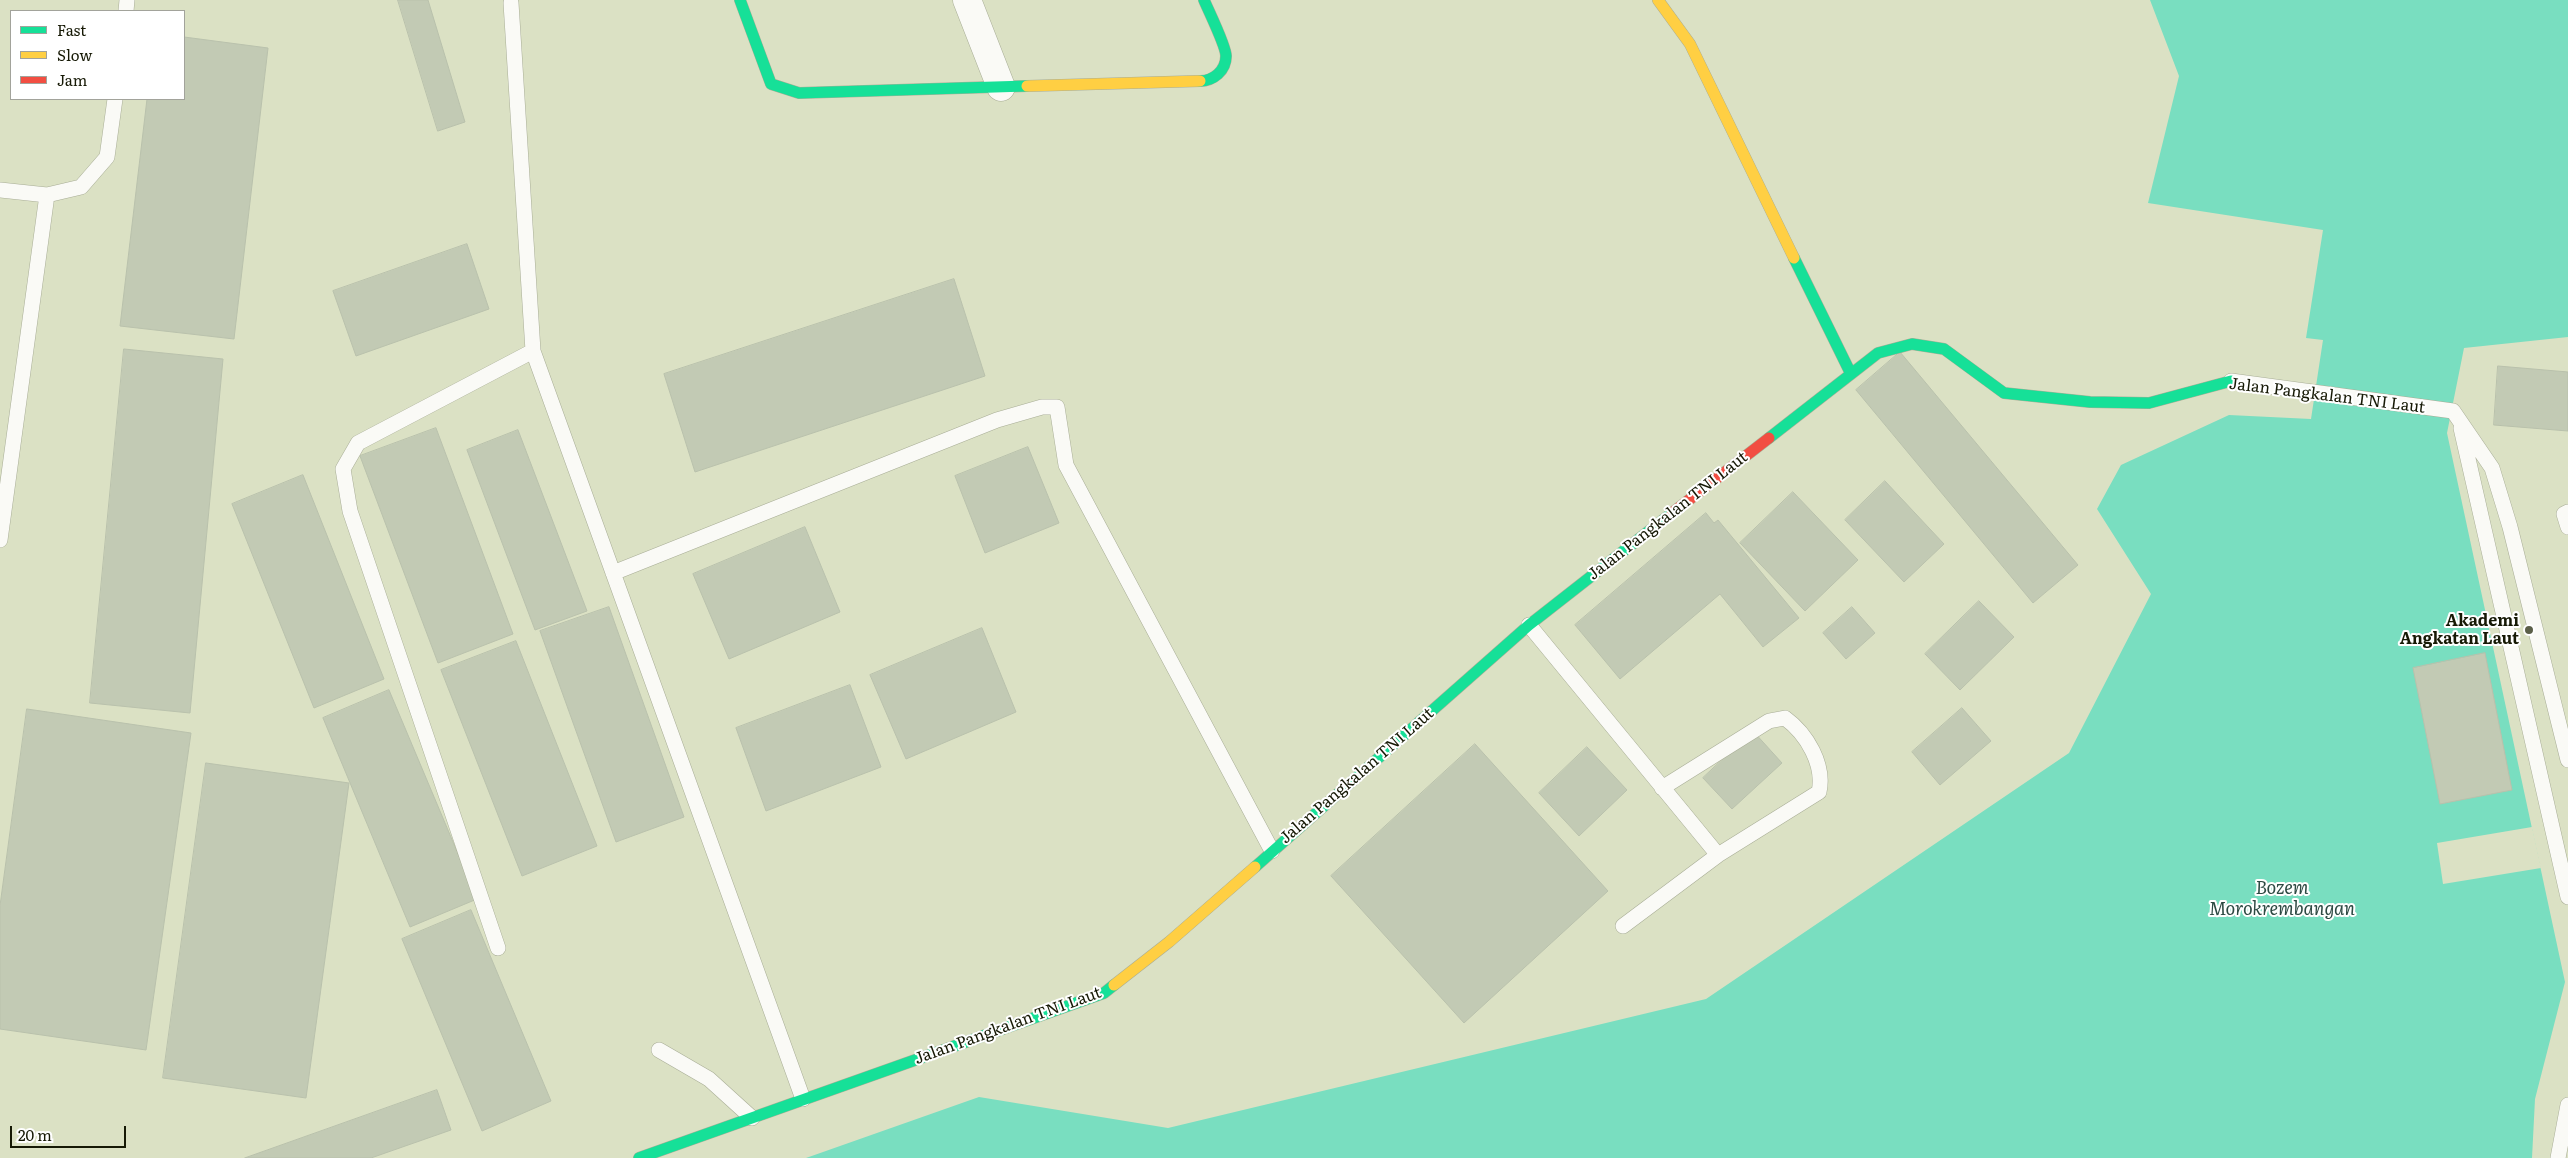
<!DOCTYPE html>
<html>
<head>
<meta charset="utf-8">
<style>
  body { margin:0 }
  #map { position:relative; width:2568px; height:1158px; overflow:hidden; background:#dbe1c4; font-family:Literata,serif }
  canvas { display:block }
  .legend { position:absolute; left:10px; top:10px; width:175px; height:90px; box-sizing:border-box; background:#fff; border:1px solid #a2a39b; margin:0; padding:6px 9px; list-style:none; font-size:15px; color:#161905 }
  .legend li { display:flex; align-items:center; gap:10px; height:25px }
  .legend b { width:25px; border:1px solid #a2a39b }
  .scale { position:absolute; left:10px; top:1126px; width:116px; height:22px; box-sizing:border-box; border:2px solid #161905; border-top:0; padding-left:6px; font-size:15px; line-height:18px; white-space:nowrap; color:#161905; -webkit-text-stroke:4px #fff; paint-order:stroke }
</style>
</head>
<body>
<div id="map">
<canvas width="2568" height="1158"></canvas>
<ul class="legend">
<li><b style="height:6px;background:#16e098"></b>Fast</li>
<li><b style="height:6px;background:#ffcf43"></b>Slow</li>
<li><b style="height:6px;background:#f24e42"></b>Jam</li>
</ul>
<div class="scale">20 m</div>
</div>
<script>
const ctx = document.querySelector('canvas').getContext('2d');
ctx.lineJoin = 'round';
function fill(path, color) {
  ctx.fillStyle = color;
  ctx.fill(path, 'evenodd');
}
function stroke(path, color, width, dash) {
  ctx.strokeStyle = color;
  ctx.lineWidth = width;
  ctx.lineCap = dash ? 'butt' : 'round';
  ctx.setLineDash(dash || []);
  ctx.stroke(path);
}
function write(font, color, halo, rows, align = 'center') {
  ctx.font = font + ' Literata,serif';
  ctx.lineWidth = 4;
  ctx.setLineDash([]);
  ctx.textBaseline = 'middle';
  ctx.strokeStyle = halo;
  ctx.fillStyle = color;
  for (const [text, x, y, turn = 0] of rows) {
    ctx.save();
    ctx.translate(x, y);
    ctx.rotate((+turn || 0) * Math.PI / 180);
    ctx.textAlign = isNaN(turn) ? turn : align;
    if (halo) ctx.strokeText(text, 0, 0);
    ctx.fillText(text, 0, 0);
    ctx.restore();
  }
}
fill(new Path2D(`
  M 2150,0 L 2568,0 L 2568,337 L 2464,348 L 2447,433 L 2565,982 L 2535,1099 L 2532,1158 L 806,1158 L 979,1097 L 1168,1128 L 1706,999 L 2069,753 L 2151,594 L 2097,509 L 2121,465 L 2229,415 L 2311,419 L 2323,340 L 2306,338 L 2323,230 L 2148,203 L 2179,76 Z`), '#79dec0');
fill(new Path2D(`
  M 2532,827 L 2541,868 L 2443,884 L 2437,843 Z`), '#dbe1c4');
const building = new Path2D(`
  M 398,0 L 428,0 L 465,122 L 438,131 Z
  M 184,37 L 268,48 L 234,339 L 120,326 L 147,99 L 184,99 Z
  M 467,244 L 489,309 L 356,356 L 333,291 Z
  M 954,279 L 985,376 L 695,472 L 664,374 Z
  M 124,349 L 223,359 L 190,713 L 90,703 Z
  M 1900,352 L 2078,565 L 2033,603 L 1856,390 Z
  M 2498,366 L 2568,372 L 2568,431 L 2494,425 Z
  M 436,428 L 513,634 L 438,663 L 360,456 Z
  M 518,430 L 587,611 L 535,630 L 467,450 Z
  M 1028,447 L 1059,523 L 985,553 L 955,476 Z
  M 303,475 L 384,679 L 314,708 L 232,504 Z
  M 1885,481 L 1944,544 L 1904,582 L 1845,520 Z
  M 1793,492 L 1858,560 L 1805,611 L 1740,543 Z
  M 1706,513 L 1714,523 L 1718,520 L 1799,618 L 1763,647 L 1720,594 L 1620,679 L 1575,625 Z
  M 805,527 L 840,612 L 729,659 L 693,574 Z
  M 1979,601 L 2014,637 L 1960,690 L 1925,654 Z
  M 609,607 L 684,817 L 616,842 L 540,631 Z
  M 1852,607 L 1875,633 L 1846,659 L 1823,633 Z
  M 982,628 L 1016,712 L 906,759 L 870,675 Z
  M 516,641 L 597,846 L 522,876 L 441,670 Z
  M 2485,653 L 2512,790 L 2440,804 L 2413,668 Z
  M 850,685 L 881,767 L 766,811 L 736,728 Z
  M 389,690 L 477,899 L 410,927 L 323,718 Z
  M 1962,708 L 1991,741 L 1940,785 L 1912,752 Z
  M 27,709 L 191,733 L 146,1050 L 0,1029 L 0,906 Z
  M 1753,731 L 1782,763 L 1732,809 L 1703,778 Z
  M 1475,744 L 1608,891 L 1464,1023 L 1331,876 Z
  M 1587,747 L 1627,790 L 1579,836 L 1539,793 Z
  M 206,763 L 349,783 L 306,1098 L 163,1078 Z
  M 471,910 L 551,1101 L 482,1131 L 402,939 Z
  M 437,1090 L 451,1130 L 371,1158 L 245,1158 Z`);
fill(building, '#c2cab4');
stroke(building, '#b9c1ac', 1);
const lane = new Path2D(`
  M 511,3 L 533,351 L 803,1099
  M 126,11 L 127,0
  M 0,190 L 47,195 L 81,187 L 107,157 L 115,99
  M 2231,381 L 2453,411 L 2492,468 L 2510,527 L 2568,760
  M 2461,428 L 2568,897
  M 2568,512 L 2564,514 L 2568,527
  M 0,540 L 47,195
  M 613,573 L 997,420 L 1042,407 L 1057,407 L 1066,465 L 1272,851
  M 1529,625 L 1718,855
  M 1623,926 L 1718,855 L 1819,792 C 1825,765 1807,734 1785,718 L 1769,721 L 1662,788
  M 498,948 L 350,511 L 343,469 L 358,443 L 533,351
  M 659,1050 L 709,1079 L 752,1118
  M 2558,1158 L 2568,1105`);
const street = new Path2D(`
  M 967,0 L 1001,87`);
const fast = new Path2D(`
  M 740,0 L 771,84 L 799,93 L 1027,86
  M 1200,81 C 1213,81 1226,71 1226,56 C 1226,46 1209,12 1204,0
  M 1794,258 L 1851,374
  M 1769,438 L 1878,353 L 1912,344 L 1944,349 L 2004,393 L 2090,402 L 2149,403 L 2231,381
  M 1255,867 L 1529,625 L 1672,513
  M 639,1158 L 1104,993 L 1114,985`);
const slow = new Path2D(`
  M 1658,0 L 1690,44 L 1794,258
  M 1027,86 L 1200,81
  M 1114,985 L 1169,942 L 1255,867`);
const jam = new Path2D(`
  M 1672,513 L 1769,438`);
stroke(lane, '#a8ad96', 16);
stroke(street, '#a8ad96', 29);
stroke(fast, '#a8ad96', 12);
stroke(slow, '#a8ad96', 12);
stroke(jam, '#a8ad96', 12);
stroke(lane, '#fafaf6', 15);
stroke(street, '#fafaf6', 28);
stroke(fast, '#16e098', 11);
stroke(slow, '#ffcf43', 11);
stroke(jam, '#f24e42', 11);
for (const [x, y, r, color] of [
  [2529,630,5,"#5b5f48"]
]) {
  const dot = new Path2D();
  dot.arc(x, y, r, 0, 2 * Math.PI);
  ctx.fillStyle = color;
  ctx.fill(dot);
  stroke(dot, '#fff', 2);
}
write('16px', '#161905', '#fff', [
  ["Jalan Pangkalan TNI Laut",2327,396,7],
  ["Jalan Pangkalan TNI Laut",1668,516,-38],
  ["Jalan Pangkalan TNI Laut",1357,776,-41],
  ["Jalan Pangkalan TNI Laut",1008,1026,-20]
]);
write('bold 16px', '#161905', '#fff', [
  ["Akademi",2519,621],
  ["Angkatan Laut",2519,639]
], 'right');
write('italic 18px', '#2d4a43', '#fff', [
  ["Bozem",2282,889],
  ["Morokrembangan",2282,910]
]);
</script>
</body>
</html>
